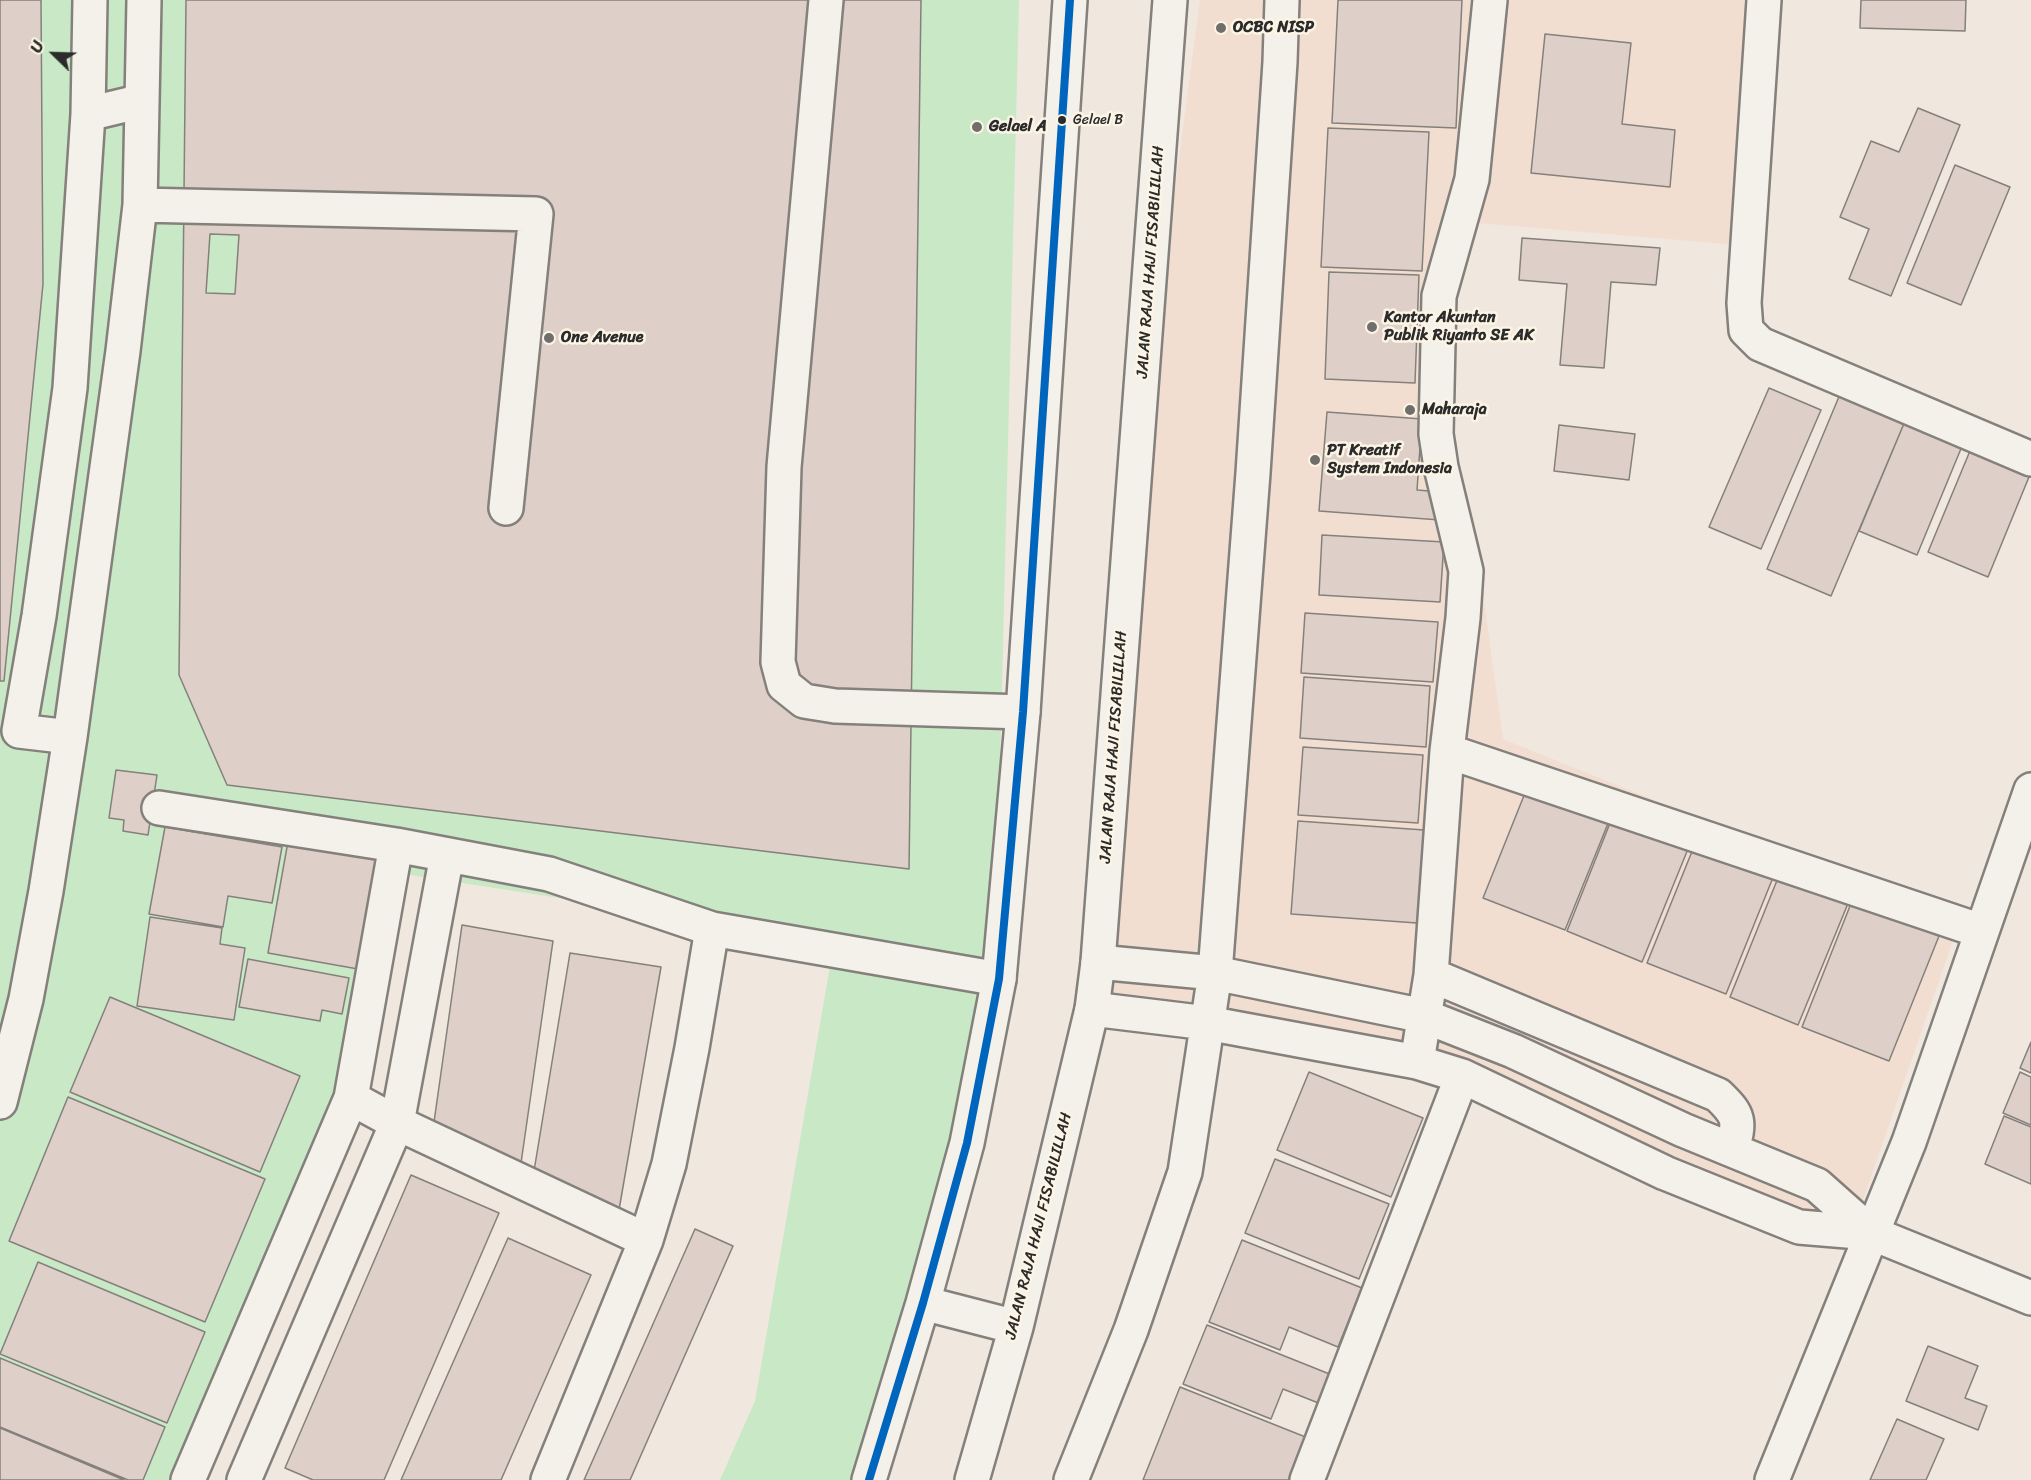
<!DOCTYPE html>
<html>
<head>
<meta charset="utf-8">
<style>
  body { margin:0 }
  #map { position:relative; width:2031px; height:1480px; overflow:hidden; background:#f0e7df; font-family:Sriracha,sans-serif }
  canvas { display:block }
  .north { position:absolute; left:24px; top:24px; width:60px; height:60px; -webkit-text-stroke:4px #fcf5e5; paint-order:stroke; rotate:293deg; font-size:16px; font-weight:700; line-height:24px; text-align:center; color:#2b2b2b }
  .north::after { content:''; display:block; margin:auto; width:21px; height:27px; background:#2b2b2b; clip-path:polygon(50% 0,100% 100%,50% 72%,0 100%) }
</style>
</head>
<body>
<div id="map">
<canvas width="2031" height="1480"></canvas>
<div class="north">U</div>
</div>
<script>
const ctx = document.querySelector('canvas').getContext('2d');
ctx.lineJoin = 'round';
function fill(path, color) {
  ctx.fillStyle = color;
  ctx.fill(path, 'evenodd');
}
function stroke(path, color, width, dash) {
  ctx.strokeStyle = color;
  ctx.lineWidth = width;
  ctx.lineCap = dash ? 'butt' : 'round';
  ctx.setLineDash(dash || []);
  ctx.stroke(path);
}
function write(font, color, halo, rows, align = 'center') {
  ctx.font = font + ' Sriracha,sans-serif';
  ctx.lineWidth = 5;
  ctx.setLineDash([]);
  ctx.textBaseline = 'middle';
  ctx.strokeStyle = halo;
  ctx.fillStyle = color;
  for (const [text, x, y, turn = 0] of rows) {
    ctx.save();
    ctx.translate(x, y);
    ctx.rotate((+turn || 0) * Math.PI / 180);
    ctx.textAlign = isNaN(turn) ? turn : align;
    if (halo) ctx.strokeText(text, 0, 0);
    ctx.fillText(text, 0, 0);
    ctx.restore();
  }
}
fill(new Path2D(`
  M 1200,0 L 1761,0 L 1738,245 L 1477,223 L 1454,297 L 1450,433 L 1479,564 L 1503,739 L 1959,923 L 1846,1249 L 1387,1065 L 1089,1000 L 1138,467 Z`), '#f2ded1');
fill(new Path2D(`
  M 0,0 L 1019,0 L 995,965 L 964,1130 L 863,1480 L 720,1480 L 755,1401 L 834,943 L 948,958 L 385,871 L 345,1093 L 181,1480 L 0,1480 Z`), '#c8e8c6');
const building = new Path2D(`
  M 0,0 L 41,0 L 43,284 L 4,681 L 0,681 Z
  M 186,0 L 921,0 L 909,869 L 227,785 L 179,675 Z
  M 1338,0 L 1462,0 L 1456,128 L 1332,123 Z
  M 1861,0 L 1966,0 L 1965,31 L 1860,28 Z
  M 1545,34 L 1631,43 L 1622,124 L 1675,130 L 1670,187 L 1531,173 Z
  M 1918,108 L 1960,125 L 1891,296 L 1849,279 L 1869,229 L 1840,217 L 1871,141 L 1899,152 Z
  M 1328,128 L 1429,132 L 1422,271 L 1321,267 Z
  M 1955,165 L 2010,187 L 1961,305 L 1907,283 Z
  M 210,234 L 239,235 L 235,294 L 206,293 Z
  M 1522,238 L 1660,248 L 1656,285 L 1611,282 L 1604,368 L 1560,365 L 1567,284 L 1519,280 Z
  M 1329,272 L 1419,275 L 1415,383 L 1325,379 Z
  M 1843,387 L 1908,414 L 1831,596 L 1767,569 Z
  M 1769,388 L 1821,410 L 1761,549 L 1709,527 Z
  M 1327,412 L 1422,419 L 1417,490 L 1442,492 L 1440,520 L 1319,511 Z
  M 1908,414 L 1965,439 L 1917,555 L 1859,531 Z
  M 1559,425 L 1635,434 L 1629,480 L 1554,471 Z
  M 1972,446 L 2031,472 L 1988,577 L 1928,552 Z
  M 1322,535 L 1444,542 L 1440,602 L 1319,595 Z
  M 1305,613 L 1438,622 L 1433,682 L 1301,673 Z
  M 1304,677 L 1430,686 L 1426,747 L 1300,738 Z
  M 1303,747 L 1423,755 L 1418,823 L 1298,815 Z
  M 116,770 L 157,775 L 148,835 L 123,831 L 124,820 L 109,818 Z
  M 1529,783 L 1611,816 L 1565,930 L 1483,898 Z
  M 1614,813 L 1690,844 L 1642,962 L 1567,931 Z
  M 1298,821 L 1424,830 L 1417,923 L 1291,914 Z
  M 165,827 L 282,847 L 272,903 L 228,896 L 223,927 L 149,914 Z
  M 289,836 L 380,853 L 358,969 L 268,953 Z
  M 1695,844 L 1774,875 L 1726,994 L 1647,963 Z
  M 1780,873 L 1849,901 L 1798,1025 L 1730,997 Z
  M 1852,901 L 1939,936 L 1889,1061 L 1802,1027 Z
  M 150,917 L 222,928 L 220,944 L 245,948 L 234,1020 L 137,1006 Z
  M 462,925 L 553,941 L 521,1163 L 434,1122 Z
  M 570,953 L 661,967 L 619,1210 L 534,1171 Z
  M 248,959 L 349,978 L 342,1014 L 322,1010 L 320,1021 L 239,1007 Z
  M 110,997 L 300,1076 L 260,1172 L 70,1092 Z
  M 2031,1042 L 2031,1073 L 2020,1068 Z
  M 1309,1072 L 1423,1118 L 1391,1197 L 1277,1150 Z
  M 2020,1072 L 2031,1077 L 2031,1125 L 2003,1113 Z
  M 68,1097 L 265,1179 L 205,1322 L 9,1241 Z
  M 2004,1116 L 2031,1127 L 2031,1184 L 1985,1164 Z
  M 1275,1159 L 1389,1204 L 1359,1279 L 1245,1233 Z
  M 411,1175 L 499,1213 L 384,1480 L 313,1480 L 285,1468 Z
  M 695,1229 L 733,1246 L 630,1480 L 584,1480 Z
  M 508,1238 L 591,1275 L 501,1480 L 401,1480 Z
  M 1242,1240 L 1362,1288 L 1338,1347 L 1289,1327 L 1280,1350 L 1209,1322 Z
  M 38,1262 L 205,1332 L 167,1423 L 0,1354 Z
  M 1207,1325 L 1332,1375 L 1321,1404 L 1283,1389 L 1271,1419 L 1183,1384 Z
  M 1928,1346 L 1978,1366 L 1965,1398 L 1987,1406 L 1978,1430 L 1906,1401 Z
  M 0,1358 L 165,1427 L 143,1480 L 128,1480 L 0,1427 Z
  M 1180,1387 L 1308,1438 L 1291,1480 L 1143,1480 Z
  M 1897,1419 L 1944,1439 L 1926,1480 L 1870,1480 Z
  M 0,1428 L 124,1480 L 0,1480 Z`);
fill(building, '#decfc8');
stroke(building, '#84807c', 1.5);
const minor = new Path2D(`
  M 826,0 L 784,467 L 778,662 L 784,685 L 804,701 L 835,706 L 1023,712
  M 1764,0 L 1744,303 L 1746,330 L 1760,344 L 2031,459
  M 88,114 L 142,101
  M 140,205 L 536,214 L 506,508
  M 70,737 L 19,731 L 39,616 L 70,388 L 88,114 L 90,0
  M 1447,751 L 1981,931
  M 159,808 L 396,845 L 549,874 L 712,929 L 999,979
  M 1098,962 L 1215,973 L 1424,1016 L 1513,1051 L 1683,1130 L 1817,1185 L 1871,1233
  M 1431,975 L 1718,1095 C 1740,1116 1740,1121 1732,1150
  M 1092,1009 L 1207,1023 L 1417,1062 L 1462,1076 L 1665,1173 L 1799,1227 L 1871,1233 L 2031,1298
  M 1417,1062 L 1431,975 L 1447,751 L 1463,618 L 1466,571 L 1441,467 L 1436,434 L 1439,296 L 1472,179 L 1490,0
  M 351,1098 L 397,1123 L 646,1240
  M 0,1102 L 26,999 L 46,891 L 70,737 L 123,351 L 140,205 L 144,0
  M 188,1480 L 351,1098 L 396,845
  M 244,1480 L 397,1123 L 447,855
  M 548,1480 L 646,1240 L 669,1164 L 692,1048 L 712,929
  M 1071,1480 L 1131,1330 L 1185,1172 L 1215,973 L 1253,473 L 1280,62 L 1282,0
  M 1307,1480 L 1462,1076
  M 1772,1480 L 1909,1142 L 2031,790`);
const major = new Path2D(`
  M 923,1303 L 1016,1327
  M 869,1480 L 923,1303 L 967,1143 L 999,979 L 1023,712 L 1070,0
  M 972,1480 L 1016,1327 L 1092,1009 L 1098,962 L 1170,0`);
stroke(minor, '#84807c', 38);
stroke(major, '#84807c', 38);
stroke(minor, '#f4f0ea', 33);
stroke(major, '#f4f0ea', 33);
stroke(new Path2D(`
  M 869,1480 L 923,1303 L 967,1143 L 999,979 L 1023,712 L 1070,0`), '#0065bd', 8);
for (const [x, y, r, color] of [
  [1221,28,6,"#706d6a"],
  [1062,120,5,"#2b2b2b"],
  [977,127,6,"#706d6a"],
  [1372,327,6,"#706d6a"],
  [549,338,6,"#706d6a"],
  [1410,410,6,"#706d6a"],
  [1315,460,6,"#706d6a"]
]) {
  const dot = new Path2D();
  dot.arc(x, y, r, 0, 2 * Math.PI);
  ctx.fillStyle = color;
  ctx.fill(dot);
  stroke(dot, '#fcf5e5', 2);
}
write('14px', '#2b2b2b', '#fcf5e5', [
  ["Gelael B",1073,120]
], 'left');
write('bold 16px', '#2b2b2b', '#fcf5e5', [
  ["OCBC NISP",1233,28],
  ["Gelael A",989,127],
  ["Kantor Akuntan",1384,318],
  ["Publik Riyanto SE AK",1384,336],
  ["One Avenue",561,338],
  ["Maharaja",1422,410],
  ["PT Kreatif",1327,451],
  ["System Indonesia",1327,469]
], 'left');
write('16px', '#2b2b2b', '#fcf5e5', [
  ["JALAN RAJA HAJI FISABILILLAH",1151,262,-86],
  ["JALAN RAJA HAJI FISABILILLAH",1114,747,-86],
  ["JALAN RAJA HAJI FISABILILLAH",1039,1226,-76]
]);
</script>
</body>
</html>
